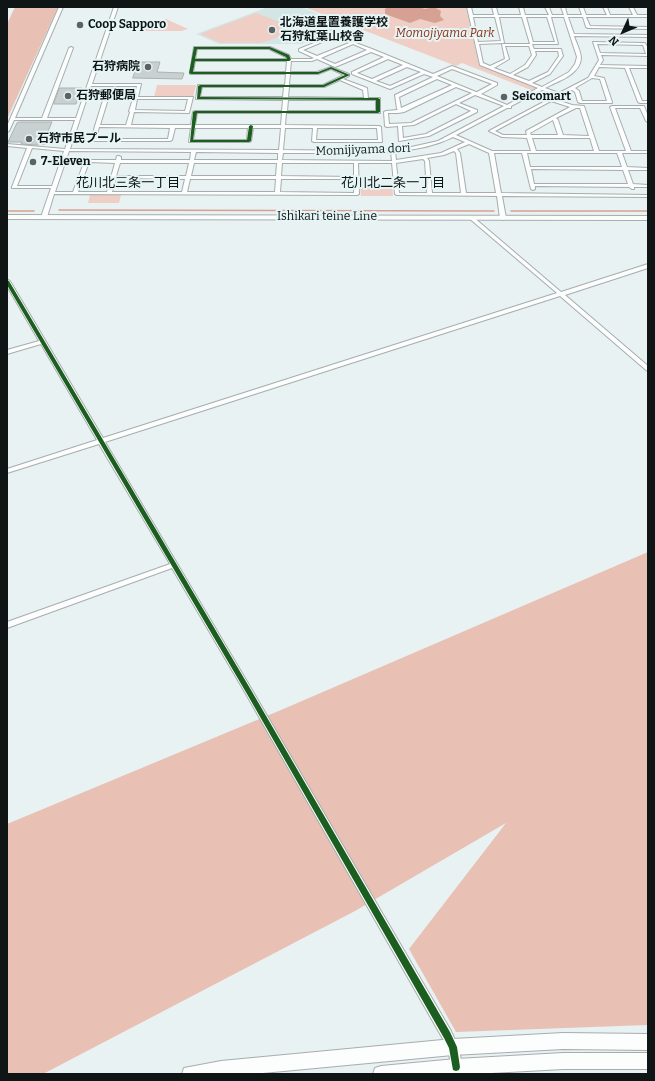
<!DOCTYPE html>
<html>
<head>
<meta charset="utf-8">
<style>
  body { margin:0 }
  #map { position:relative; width:655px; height:1081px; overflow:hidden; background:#e8f2f2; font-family:Bitter,serif }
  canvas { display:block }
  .frame { position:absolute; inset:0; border:8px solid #0f1415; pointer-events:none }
  .north { position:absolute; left:603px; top:12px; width:40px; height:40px; -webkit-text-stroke:3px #e5f5f5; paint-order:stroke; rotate:226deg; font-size:11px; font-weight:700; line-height:16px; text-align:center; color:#0f1415 }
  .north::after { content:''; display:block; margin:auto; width:14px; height:18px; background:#0f1415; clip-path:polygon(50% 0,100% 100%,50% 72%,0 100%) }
</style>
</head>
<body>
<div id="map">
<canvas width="655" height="1081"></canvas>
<div class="frame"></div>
<div class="north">N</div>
</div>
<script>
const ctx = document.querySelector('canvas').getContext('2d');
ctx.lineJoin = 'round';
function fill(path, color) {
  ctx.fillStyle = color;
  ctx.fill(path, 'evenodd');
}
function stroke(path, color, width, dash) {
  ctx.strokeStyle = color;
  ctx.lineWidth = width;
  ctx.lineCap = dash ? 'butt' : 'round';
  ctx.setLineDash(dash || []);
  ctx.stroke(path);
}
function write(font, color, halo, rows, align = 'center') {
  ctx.font = font + ' Bitter,"Noto Sans JP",serif';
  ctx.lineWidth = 4;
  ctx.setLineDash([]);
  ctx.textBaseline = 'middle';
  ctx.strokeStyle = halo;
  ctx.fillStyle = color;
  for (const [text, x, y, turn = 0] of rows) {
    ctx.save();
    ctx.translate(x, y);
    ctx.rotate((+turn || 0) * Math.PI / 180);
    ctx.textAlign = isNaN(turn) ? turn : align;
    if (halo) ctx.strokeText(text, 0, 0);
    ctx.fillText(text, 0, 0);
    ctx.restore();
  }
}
fill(new Path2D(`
  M 268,7 L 301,7 L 346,25 L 302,44 L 219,44 L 196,34 Z`), '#d4e5e6');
fill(new Path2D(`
  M 304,7 L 466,7 L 479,65 L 536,88 L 531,90 L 462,63 L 456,66 Z
  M 256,13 L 298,29 L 268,41 L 259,43 L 221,43 L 200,34 Z
  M 166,19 L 188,29 L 181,31 L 141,31 L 142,25 L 146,23 L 154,23 Z
  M 157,85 L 196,85 L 193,97 L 154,97 Z
  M 392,184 L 393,196 L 361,196 L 360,185 Z
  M 90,195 L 121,195 L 119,203 L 88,203 Z`), '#eecec5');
fill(new Path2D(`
  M 15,7 L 58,7 L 7,119 L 7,24 Z
  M 648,552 L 648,1025 L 456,1032 L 409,949 L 506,823 L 355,911 L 43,1074 L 7,1074 L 7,824 L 281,710 Z`), '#e9c0b4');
fill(new Path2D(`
  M 388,7 L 418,7 L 425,9 L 434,7 L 441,11 L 440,16 L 444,20 L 435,23 L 420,19 L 410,23 L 385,14 L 385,9 Z`), '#d6a193');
stroke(new Path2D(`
  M 59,210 L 494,211
  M 7,211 L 34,211
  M 511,211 L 648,211`), '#d6a193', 1.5);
const building = new Path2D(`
  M 139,62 L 160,62 L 157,72 L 184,73 L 182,79 L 133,78 Z
  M 60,88 L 82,88 L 76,104 L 54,104 Z
  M 20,122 L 52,122 L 46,136 L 49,136 L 46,144 L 37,145 L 21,144 L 22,142 L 8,142 L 17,123 Z`);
fill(building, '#c9d0d0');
stroke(building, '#aab2b2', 1);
const minor = new Path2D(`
  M 59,7 L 63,7 L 15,118 L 42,118 L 69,48 L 71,47 L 73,48 L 47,118 L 76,118 L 114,7 L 118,7 L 92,84 L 141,84 L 138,97 L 193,97 L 189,113 L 134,112 L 131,125 L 191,125 L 193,112 L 195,111 L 282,111 L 283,100 L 196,99 L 198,85 L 285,85 L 286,74 L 190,74 L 194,47 L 270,47 L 289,55 L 291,59 L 311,59 L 314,58 L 299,51 L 299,49 L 334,35 L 372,49 L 433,74 L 452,66 L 497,83 L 497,85 L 481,94 L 507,105 L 538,88 L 480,65 L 467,7 L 471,7 L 473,15 L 494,15 L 492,7 L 496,7 L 498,15 L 521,15 L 519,7 L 523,7 L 525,15 L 549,15 L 545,7 L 549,7 L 552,15 L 564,15 L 561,7 L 565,7 L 567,15 L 582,15 L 579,7 L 583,7 L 586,15 L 607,15 L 603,7 L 607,7 L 610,15 L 633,15 L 629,7 L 633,7 L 637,15 L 648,15 L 648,17 L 586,17 L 590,26 L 648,27 L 648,29 L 588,28 L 586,27 L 583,17 L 568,17 L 574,34 L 648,35 L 648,37 L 574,36 C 576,42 581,52 581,58 C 580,75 558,81 545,88 L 559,93 L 588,78 L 599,60 L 593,42 L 644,43 L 645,43 L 648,48 L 648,56 L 601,55 L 603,60 L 600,65 L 648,66 L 648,68 L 629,68 L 642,101 L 648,101 L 648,103 L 640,103 L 638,102 L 625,68 L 599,67 L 594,76 L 604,78 L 612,102 L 612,103 L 580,103 L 578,102 L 575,92 L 572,90 L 559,96 L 542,90 L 511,106 L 511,108 L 507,108 L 456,135 L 492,151 L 531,151 L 527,138 L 502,137 L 489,131 L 551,98 L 572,105 L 584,106 L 599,151 L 626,151 L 610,107 L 612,106 L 644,106 L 648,116 L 648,122 L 646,121 L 640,108 L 615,108 L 631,151 L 648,151 L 648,153 L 622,153 L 627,167 L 648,168 L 648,170 L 628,170 L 633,184 L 648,185 L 648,187 L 634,187 L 634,189 L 632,189 L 629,187 L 535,186 L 535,189 L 533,190 L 531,189 L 522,153 L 494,153 L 501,193 L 648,195 L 648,197 L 502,196 L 506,218 L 503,220 L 500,218 L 497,196 L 397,195 L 395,194 L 392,163 L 358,163 L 359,194 L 357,195 L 54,194 L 47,217 L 42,218 L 41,217 L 51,188 L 12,188 L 12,187 L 27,148 L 7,146 L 7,144 L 65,149 L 75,120 L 14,120 L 9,131 L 7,132 L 7,126 ZM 473,17 L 495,17 L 501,41 L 478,42 ZM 499,17 L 522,17 L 530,44 L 502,44 L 505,59 L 490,66 L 483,63 L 479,44 L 504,43 ZM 526,17 L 547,17 L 555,42 L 533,42 ZM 551,17 L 564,17 L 577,57 L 575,64 L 569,72 L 542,87 L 532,83 L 550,74 L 563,56 L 561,49 L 534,49 L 532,44 L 558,44 ZM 334,37 L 349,43 L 317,56 L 303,50 ZM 353,44 L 367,50 L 335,64 L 321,58 ZM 597,44 L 643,45 L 646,54 L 600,53 ZM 505,46 L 529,46 L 532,55 L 525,65 L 510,74 L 494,68 L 509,59 ZM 197,49 L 269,49 L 286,57 L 287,59 L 195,59 ZM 535,51 L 558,51 L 559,56 L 548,72 L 529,81 L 513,75 L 528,67 L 536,55 ZM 371,52 L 384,57 L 352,72 L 352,74 L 390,89 L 424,74 L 433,77 L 395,95 L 397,109 L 398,110 L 386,111 L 384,112 L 385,126 L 387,127 L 398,126 L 399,141 L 429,136 L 477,112 L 477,110 L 459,103 L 475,95 L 504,106 L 438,141 L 407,148 L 365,151 L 283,150 L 285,128 L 313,128 L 312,141 L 314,142 L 382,142 L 381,127 L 379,126 L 285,125 L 286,113 L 380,113 L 380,98 L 368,98 L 367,88 L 343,79 L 349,76 L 349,74 L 331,67 L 317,72 L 290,72 L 291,61 L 312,61 L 317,59 L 335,67 ZM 388,59 L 403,65 L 372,79 L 357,73 ZM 195,61 L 287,61 L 286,72 L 193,72 ZM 407,67 L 421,72 L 390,86 L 376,81 ZM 331,69 L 344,75 L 323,85 L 289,85 L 290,74 L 318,74 ZM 452,69 L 492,84 L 477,92 L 476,92 L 437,76 ZM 592,78 L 600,79 L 607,101 L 582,101 L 579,91 L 575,88 ZM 437,79 L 452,85 L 401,108 L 399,97 ZM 340,80 L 363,90 L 364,98 L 288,97 L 289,87 L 324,87 ZM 91,86 L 137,86 L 134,97 L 104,97 L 95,126 L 91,141 L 170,141 L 172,140 L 175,128 L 191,128 L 189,142 L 249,142 L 251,141 L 253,128 L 281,128 L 279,150 L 70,149 ZM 202,87 L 284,87 L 283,97 L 200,97 ZM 456,87 L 472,93 L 411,123 L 389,124 L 388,113 L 398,113 L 404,112 ZM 108,99 L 133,99 L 129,111 L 130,112 L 126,125 L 100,125 ZM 137,99 L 188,99 L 185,111 L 135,110 ZM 288,100 L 376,100 L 376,111 L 287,111 ZM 551,101 L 570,107 L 526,131 L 527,135 L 503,135 L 495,131 ZM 456,104 L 471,111 L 426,134 L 403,138 L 402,126 L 414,125 ZM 576,108 L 580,108 L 589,136 L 563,135 L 558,120 L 556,118 ZM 197,113 L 282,113 L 281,125 L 195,125 ZM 553,120 L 558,135 L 531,135 L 530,133 ZM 99,127 L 170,128 L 168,139 L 96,139 ZM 195,128 L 248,128 L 247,140 L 193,140 ZM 317,128 L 377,128 L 378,140 L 316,140 ZM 453,137 L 465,142 L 441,153 L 396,160 L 395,151 C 415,150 435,146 453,137 ZM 532,138 L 590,138 L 594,151 L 536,151 ZM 469,144 L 489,153 L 496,193 L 466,193 L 460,153 L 457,149 ZM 32,148 L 64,151 L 52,186 L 17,186 ZM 69,151 L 191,152 L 190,160 L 121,160 L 121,157 L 119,156 L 117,156 L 116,160 L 85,160 L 73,192 L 55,192 ZM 454,151 L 456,153 L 461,193 L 432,193 L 429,161 L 427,158 L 444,155 ZM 196,152 L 278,153 L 278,160 L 194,160 ZM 391,152 L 392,161 L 282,160 L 283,153 L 365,153 ZM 527,153 L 617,153 L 622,167 L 530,167 ZM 423,159 L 425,161 L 427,193 L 399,193 L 396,163 ZM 89,162 L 115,163 L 107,192 L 78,192 ZM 120,163 L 189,163 L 186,176 L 116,176 ZM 194,163 L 277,163 L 276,176 L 191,176 ZM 282,163 L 354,163 L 354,177 L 281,176 ZM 531,169 L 623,170 L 628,184 L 534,184 ZM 116,178 L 185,179 L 182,192 L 112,192 ZM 190,179 L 276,179 L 275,192 L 187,192 ZM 281,179 L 354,179 L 354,193 L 280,192 Z
  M 472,216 L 561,292 L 648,264 L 648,268 L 565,295 L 648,366 L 648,371 L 646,370 L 560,296 L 105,442 L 252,690 L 451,1031 C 456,1042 464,1059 460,1071 L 456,1072 L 452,1071 L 448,1048 L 443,1039 L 246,694 L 172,568 L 7,628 L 7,622 L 170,564 L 99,444 L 7,473 L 7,469 L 97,440 L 41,344 L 7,354 L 7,350 L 39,341 L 7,286 L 7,279 L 10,281 L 103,438 L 557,293 L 470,219 L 470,217 Z`);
const major = new Path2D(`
  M 7,215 L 648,216 L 648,220 L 7,219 Z`);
const highway = new Path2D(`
  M 563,1033 L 648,1034 L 648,1050 L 563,1049 L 453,1055 L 252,1074 L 182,1074 L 184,1068 L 221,1061 L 453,1039 Z
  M 563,1053 L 648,1053 L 648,1069 L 563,1069 L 473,1074 L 373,1074 L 375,1068 L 381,1066 L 456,1059 Z`);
stroke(minor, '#a7adad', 2);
stroke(major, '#a7adad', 2);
stroke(highway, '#a7adad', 2);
fill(minor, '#fcfdfd');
fill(major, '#fcfdfd');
fill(highway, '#fcfdfd');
fill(new Path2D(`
  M 194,47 L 270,47 L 289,55 L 291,60 L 289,61 L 195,61 L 193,72 L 318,72 L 331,67 L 350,75 L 324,87 L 202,87 L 200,97 L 378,98 L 380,99 L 380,112 L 378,113 L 197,113 L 193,140 L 247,140 L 249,126 L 251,125 L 253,126 L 251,141 L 249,142 L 190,142 L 193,112 L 195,111 L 376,111 L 376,100 L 197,99 L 198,86 L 200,85 L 323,85 L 345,75 L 331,69 L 318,74 L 191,74 L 189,73 ZM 197,49 L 269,49 L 286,57 L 287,59 L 195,59 Z
  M 7,280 L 9,281 L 251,690 L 450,1032 L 457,1047 L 460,1067 L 459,1070 L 456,1071 L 453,1070 L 449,1048 L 444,1038 L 247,694 L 7,285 Z`), '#1b5e20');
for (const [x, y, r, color] of [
  [80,25,4,"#5b6262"],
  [272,30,4,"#5b6262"],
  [148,67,4,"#5b6262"],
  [68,96,4,"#5b6262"],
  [504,97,4,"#5b6262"],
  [29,139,4,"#5b6262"],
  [33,162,4,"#5b6262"]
]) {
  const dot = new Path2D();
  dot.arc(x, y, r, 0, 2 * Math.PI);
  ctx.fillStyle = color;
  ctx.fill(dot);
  stroke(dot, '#e5f5f5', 1.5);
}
write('bold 12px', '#0f1415', '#e5f5f5', [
  ["北海道星置養護学校",280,23],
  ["石狩紅葉山校舎",280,37],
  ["Coop Sapporo",88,25],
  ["石狩病院",140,67,"right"],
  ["石狩郵便局",76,96],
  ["Seicomart",512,97],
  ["石狩市民プール",37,139],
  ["7-Eleven",41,162]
], 'left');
write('italic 12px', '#8c2e15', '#e5f5f5', [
  ["Momojiyama Park",445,34]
]);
write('12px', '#0f1415', '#e5f5f5', [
  ["Momijiyama dori",363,150,-2],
  ["Ishikari teine Line",327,217]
]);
write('13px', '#0f1415', '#e5f5f5', [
  ["花川北三条一丁目",128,183],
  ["花川北二条一丁目",393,183]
]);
</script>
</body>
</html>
